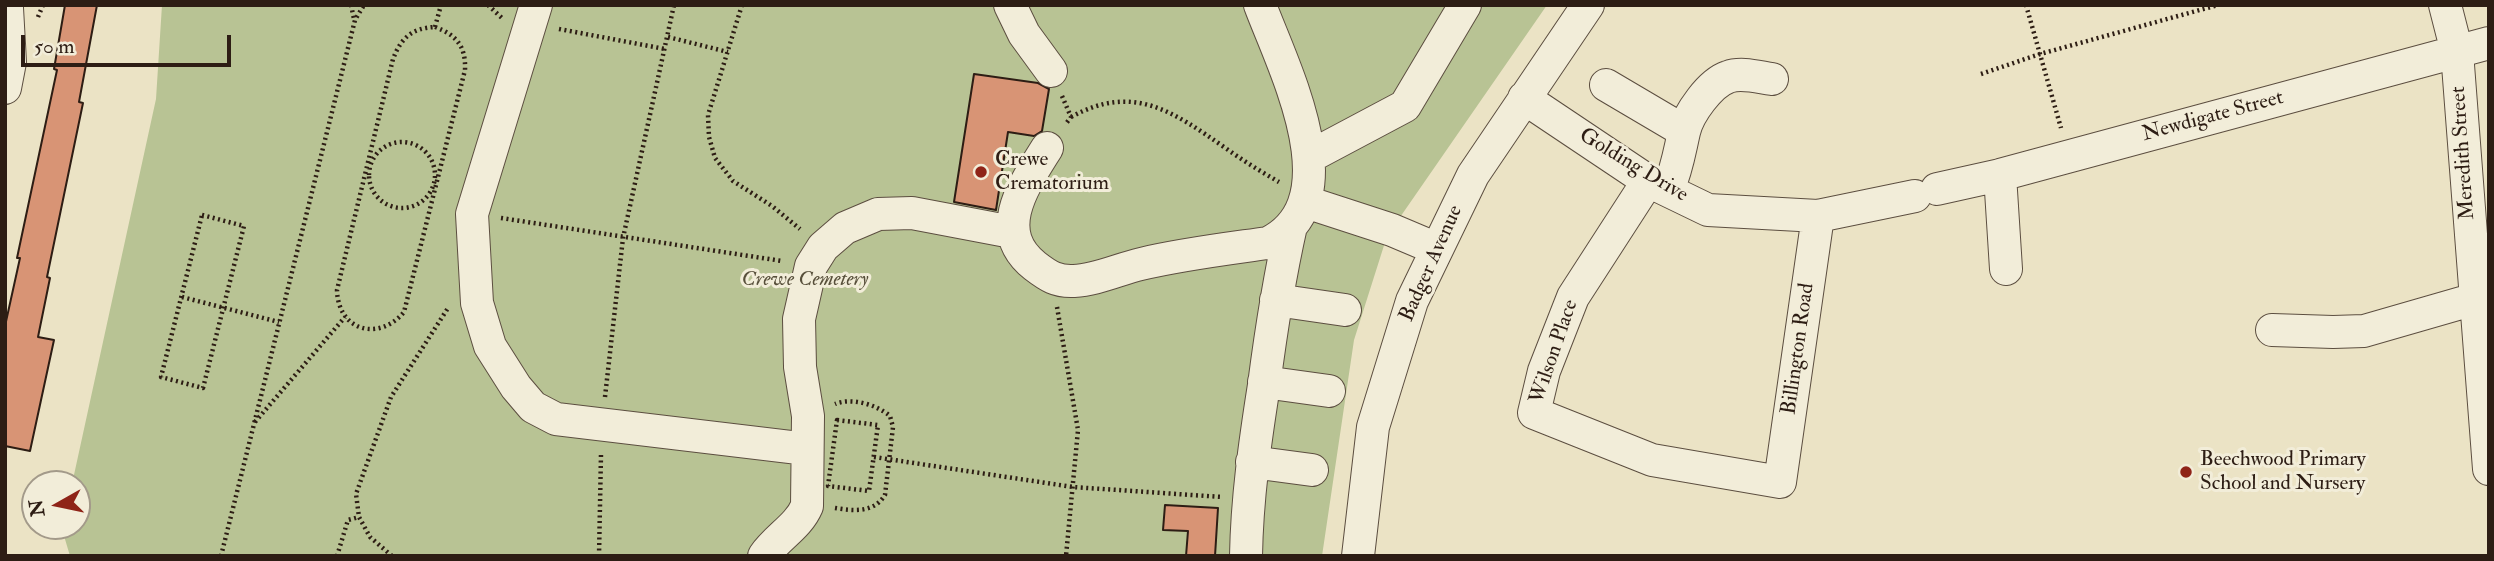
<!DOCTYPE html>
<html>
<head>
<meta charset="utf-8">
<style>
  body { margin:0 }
  #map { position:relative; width:2494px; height:561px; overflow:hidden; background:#ebe3c5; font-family:"IM FELL Double Pica",serif }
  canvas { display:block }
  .frame { position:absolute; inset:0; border:7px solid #2d1d14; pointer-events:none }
  .north { position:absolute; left:21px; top:470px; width:70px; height:70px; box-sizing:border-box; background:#f2edd9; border:2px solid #a39a8a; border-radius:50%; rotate:261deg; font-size:19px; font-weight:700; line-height:28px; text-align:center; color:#2d1d14 }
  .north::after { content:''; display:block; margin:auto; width:24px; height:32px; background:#8f2418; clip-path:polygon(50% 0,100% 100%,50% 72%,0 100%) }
  .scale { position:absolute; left:21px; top:35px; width:210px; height:32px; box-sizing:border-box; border:4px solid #2d1d14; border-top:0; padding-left:9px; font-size:21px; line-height:24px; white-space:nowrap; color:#2d1d14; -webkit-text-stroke:5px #f2edd9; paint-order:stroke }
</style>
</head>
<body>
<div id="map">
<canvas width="2494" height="561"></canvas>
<div class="frame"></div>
<div class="north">N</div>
<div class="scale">50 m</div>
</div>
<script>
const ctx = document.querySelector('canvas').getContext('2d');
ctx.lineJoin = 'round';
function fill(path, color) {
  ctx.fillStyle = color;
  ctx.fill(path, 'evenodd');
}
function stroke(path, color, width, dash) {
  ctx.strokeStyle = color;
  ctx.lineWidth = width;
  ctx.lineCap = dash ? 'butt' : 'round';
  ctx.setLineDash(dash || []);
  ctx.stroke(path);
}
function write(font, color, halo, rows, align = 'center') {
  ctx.font = font + ' "IM FELL Double Pica",serif';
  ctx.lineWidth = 6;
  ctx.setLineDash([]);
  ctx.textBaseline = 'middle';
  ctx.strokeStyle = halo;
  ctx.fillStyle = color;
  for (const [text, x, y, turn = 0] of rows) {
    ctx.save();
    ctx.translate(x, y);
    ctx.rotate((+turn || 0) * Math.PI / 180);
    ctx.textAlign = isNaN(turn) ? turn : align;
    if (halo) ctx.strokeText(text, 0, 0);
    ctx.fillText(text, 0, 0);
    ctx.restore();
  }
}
fill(new Path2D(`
  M 162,5 L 1547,5 L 1387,236 L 1354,340 L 1322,556 L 70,556 L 62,529 L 63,526 L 77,526 L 77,484 L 72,484 L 156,99 Z`), '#b8c394');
const building = new Path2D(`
  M 65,5 L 97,5 L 79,102 L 83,103 L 47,277 L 50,278 L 38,337 L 54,340 L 30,451 L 5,446 L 5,326 L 20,258 L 17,258 L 57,70 L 54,69 Z
  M 974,74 L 1038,83 L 1049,89 L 1042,131 L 1034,136 L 1008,132 L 996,210 L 954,202 Z
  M 1165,505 L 1218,508 L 1215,556 L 1186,556 L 1188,531 L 1163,530 Z`);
fill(building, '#d89475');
stroke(building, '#2d1d14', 2);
const minor = new Path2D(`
  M 536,5 L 472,214 L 477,303 L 490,346 L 516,387 L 533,407 L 556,419 L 807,449
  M 1010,5 L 1024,34 L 1051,71
  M 2445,5 L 2457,52 L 2489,469
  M 1606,85 L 1684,131
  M 5,88 L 10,62 L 7,8 L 5,5
  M 1524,98 L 1648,181 L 1708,210 L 1818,216 L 1915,196
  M 1047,148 C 1024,185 991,231 1035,266 C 1048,276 1057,282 1074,281 C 1097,280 1119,269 1141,264 C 1183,254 1226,249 1268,243 C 1353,201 1283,67 1260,5
  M 1309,157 L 1405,106 L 1465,5
  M 2000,175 L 2006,269
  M 1648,181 L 1573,297 L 1544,371 L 1534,413 L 1652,460 L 1780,482 L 1818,216
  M 1937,189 L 2000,175 L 2489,43
  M 1668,190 C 1677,169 1679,154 1684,132 C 1688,114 1710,83 1728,77 C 1741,72 1758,77 1772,79
  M 1306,202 L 1392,230 L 1437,249
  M 1276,300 L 1345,310
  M 2272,330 L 2333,332 L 2364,331 L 2475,299
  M 1264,382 L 1329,391
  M 1252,462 L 1312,470
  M 764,556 C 777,537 798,527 807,506 L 808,416 L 800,367 L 799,319 L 811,266 L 823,247 L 845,228 L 878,214 L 912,213 L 1012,232
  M 1246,556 C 1247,498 1255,442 1264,385 C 1271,331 1279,279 1291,226
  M 1358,556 L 1373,427 L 1412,301 L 1473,175 L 1588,5`);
stroke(minor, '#5c4e40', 34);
stroke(new Path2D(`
  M 351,5 L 354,19
  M 488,5 L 503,19
  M 742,5 L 708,115 L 709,137 L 715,158 L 733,181 L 772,206 L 800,229
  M 2026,5 L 2061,128
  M 38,17 L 43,5
  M 435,27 C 457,35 466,47 465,70 L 404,312 C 379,342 338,331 337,290 L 393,59 C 401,38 412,28 435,27 Z
  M 435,27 L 441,5
  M 559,29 L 665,49
  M 668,37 L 728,52
  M 1981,74 L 2040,54 L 2218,5
  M 1062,96 L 1071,117 L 1065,125
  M 1071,117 C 1133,83 1172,111 1224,147 C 1242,160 1260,171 1279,182
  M369 175a33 33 0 1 1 66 0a33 33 0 1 1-66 0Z
  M 202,215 L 244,226 L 203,388 L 161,377 Z
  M 501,218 L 782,261
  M 182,297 L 279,322
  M 1057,307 L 1078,430 L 1066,556
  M 605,397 L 623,238 L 674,5
  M 837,420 L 878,425 L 869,491 L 828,486 Z
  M 255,422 L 345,317
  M 874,457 L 1073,487 L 1222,497
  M 835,508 C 854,511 874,513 885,495 L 893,427 L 890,416 C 877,405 852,397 835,404
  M 221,556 L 355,20 L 364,5
  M 337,556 L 348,520 L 359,517
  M 392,556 L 370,537 L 359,517 L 356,494 L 391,397 L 448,308
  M 599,556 L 601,454`), '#2d1d14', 4.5, [2, 3.5]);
stroke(minor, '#f2edd9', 32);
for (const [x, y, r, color] of [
  [981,172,7,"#8f2418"],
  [2186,472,7,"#8f2418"]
]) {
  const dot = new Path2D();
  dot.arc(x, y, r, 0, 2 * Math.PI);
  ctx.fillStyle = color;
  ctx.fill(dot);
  stroke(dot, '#f2edd9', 2.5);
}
write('21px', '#2d1d14', '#f2edd9', [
  ["Newdigate Street",2213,117,-15],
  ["Meredith Street",2464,153,-94],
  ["Golding Drive",1633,166,31],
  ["Badger Avenue",1432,264,-66],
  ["Billington Road",1799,349,-82],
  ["Wilson Place",1555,352,-71]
]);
write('21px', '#2d1d14', '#f2edd9', [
  ["Crewe",995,160],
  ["Crematorium",995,184],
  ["Beechwood Primary",2200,460],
  ["School and Nursery",2200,484]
], 'left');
write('italic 21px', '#574f3a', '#f2edd9', [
  ["Crewe Cemetery",805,280]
]);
</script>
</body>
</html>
